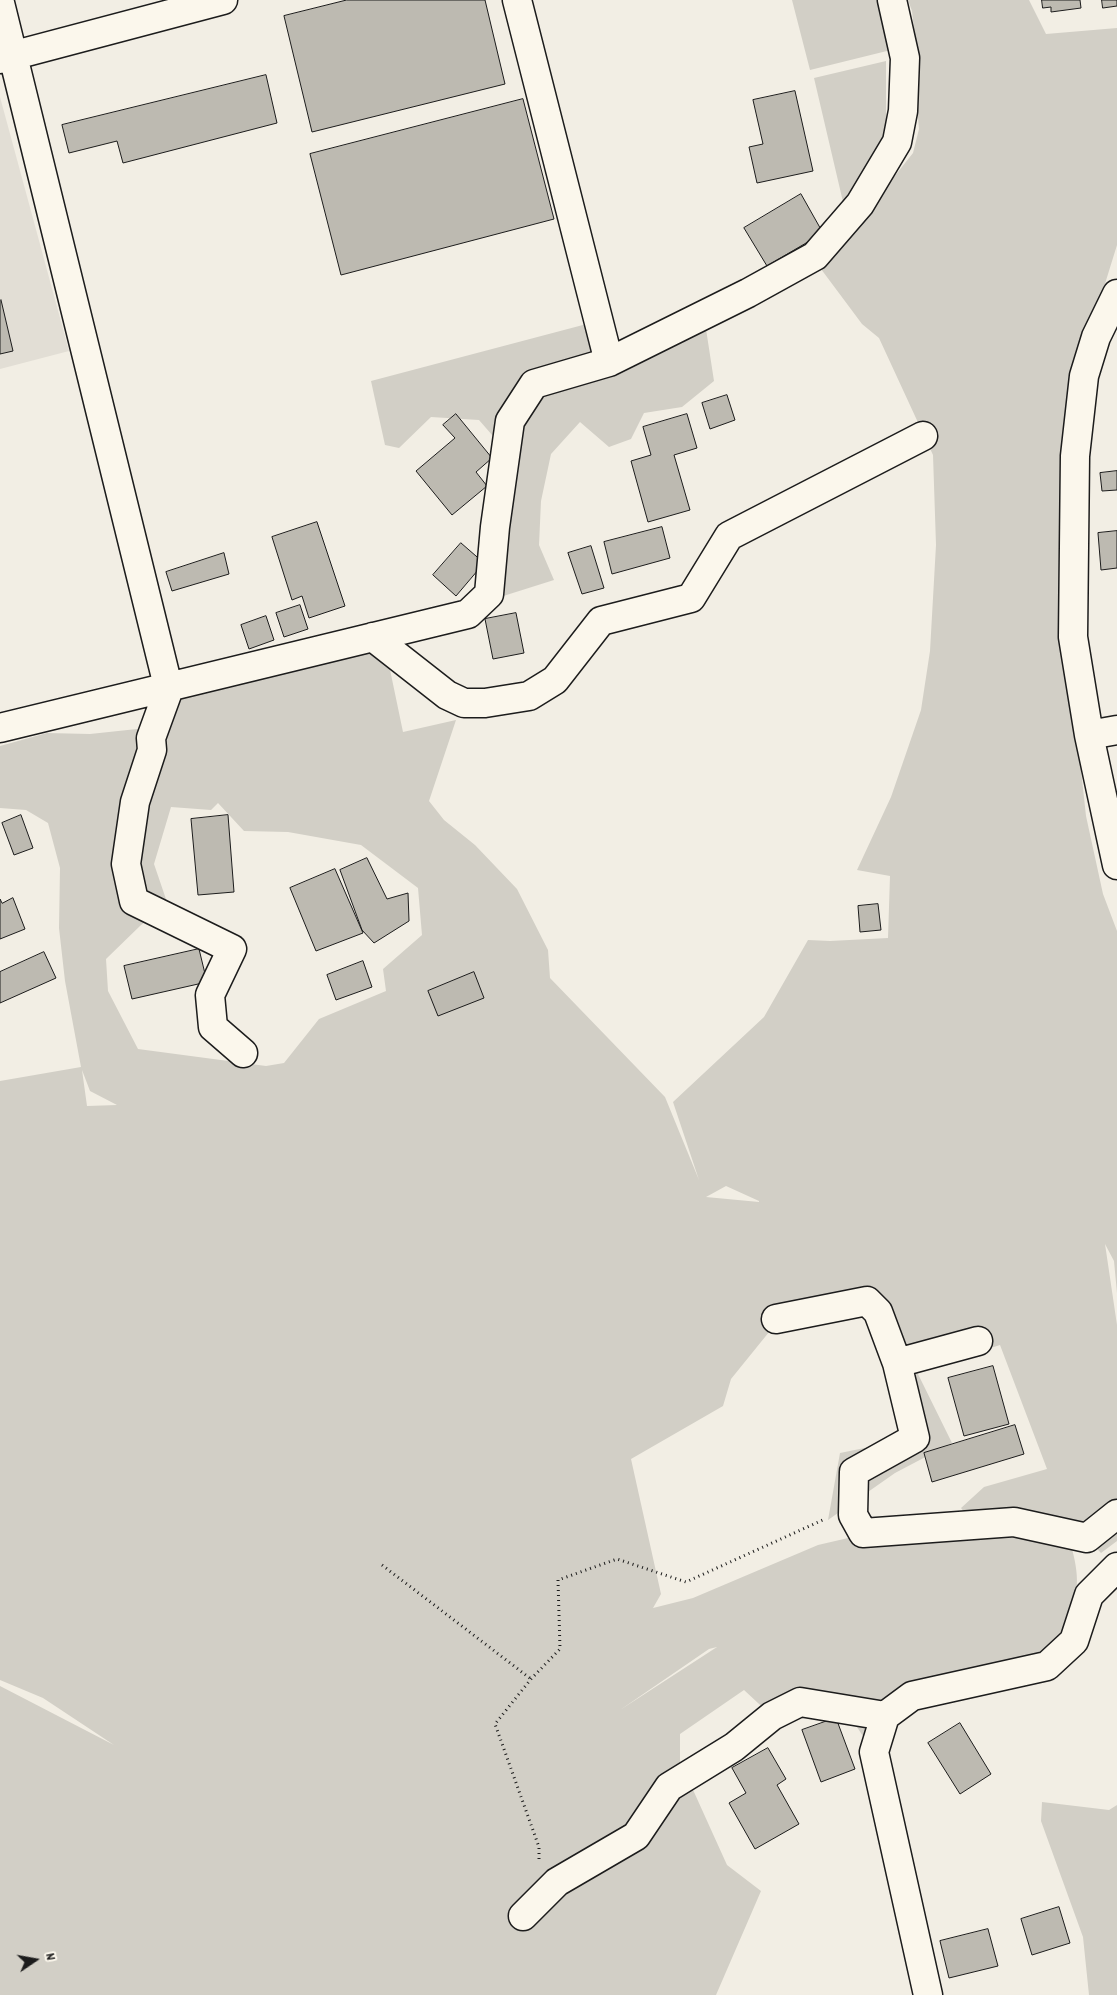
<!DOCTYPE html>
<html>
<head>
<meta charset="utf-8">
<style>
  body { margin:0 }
  #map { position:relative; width:1117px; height:1995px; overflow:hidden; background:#f2eee4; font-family:Dekko,sans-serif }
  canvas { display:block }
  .north { position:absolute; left:10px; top:1935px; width:50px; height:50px; -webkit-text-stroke:4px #fbf7ec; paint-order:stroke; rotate:78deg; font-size:14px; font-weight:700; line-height:20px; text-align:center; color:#1c1c1c }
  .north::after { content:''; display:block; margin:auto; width:18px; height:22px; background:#1c1c1c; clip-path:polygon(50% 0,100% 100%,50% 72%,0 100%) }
</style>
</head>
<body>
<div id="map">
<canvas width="1117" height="1995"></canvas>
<div class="north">N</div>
</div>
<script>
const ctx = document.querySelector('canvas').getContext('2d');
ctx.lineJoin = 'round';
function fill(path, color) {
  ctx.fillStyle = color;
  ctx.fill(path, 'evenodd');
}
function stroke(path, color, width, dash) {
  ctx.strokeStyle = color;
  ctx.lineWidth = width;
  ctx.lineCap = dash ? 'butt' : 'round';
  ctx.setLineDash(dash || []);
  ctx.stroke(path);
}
fill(new Path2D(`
  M 0,97 L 69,351 L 0,369 Z`), '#e2ded5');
fill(new Path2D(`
  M 792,0 L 892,0 L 903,47 L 810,70 Z
  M 908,0 L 1029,0 L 1046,34 L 1117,28 L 1117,245 L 1069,400 L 1060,513 L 1068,650 L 1086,816 L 1103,894 L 1117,931 L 1117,1293 L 1114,1261 L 1105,1244 L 1117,1325 L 1117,1541 L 1101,1553 L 1087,1538 L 1051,1517 L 1014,1522 L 973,1523 L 961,1508 L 984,1487 L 1047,1469 L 1000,1345 L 917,1372 L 952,1443 L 895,1473 L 828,1520 L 840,1453 L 914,1438 L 854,1290 L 782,1316 L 731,1379 L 723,1406 L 631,1459 L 661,1594 L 653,1608 L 693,1598 L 818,1545 L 874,1532 L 987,1524 L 1027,1525 L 1071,1545 C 1079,1575 1081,1594 1064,1622 L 1071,1644 L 1033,1669 L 900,1691 L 868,1744 L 844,1707 L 772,1716 L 744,1690 L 680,1734 L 680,1783 L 689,1781 L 727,1865 L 761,1891 L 716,1995 L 0,1995 L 0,1686 L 114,1745 L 43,1698 L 0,1680 L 0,1081 L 81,1067 L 65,981 L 59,928 L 60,868 L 48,823 L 26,810 L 0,808 L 0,746 L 47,733 L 90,734 L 137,729 L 151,738 L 154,745 L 167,694 L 367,647 L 388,660 L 403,732 L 456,720 L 429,801 L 444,820 L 475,845 L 517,889 L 548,950 L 550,978 L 665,1097 L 699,1180 L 673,1102 L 764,1017 L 808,940 L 830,941 L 888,938 L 890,876 L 857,870 L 891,797 L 921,710 L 930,651 L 936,545 L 933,455 L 879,338 L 862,324 L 821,269 L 913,153 L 919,129 L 916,94 L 917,58 L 912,11 ZM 218,803 L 244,831 L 288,832 L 361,845 L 418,888 L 422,935 L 383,969 L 386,991 L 319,1019 L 284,1063 L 266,1066 L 138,1049 L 108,991 L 106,959 L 141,925 L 168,905 L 154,864 L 171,807 L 211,810 ZM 82,1070 L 90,1091 L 117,1105 L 87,1106 ZM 726,1186 L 759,1201 L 759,1202 L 706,1197 ZM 717,1647 L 620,1710 L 709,1649 Z
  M 886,61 L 886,135 L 847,219 L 814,78 Z
  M 598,321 L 606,355 L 529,392 L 499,443 L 479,420 L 431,417 L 399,448 L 385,445 L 371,381 Z
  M 706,329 L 714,381 L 682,407 L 644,413 L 631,439 L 609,447 L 580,422 L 551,454 L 541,501 L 539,545 L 554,580 L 497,598 L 512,477 L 525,419 L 548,391 Z
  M 1042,1802 L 1109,1810 L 1117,1805 L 1117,1995 L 1089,1995 L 1083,1937 L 1041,1821 Z`), '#d2cfc6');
const building = new Path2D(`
  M 347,0 L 485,0 L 505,84 L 312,132 L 284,16 Z
  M 1042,0 L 1080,0 L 1081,8 L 1051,12 L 1051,7 L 1043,8 Z
  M 1102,0 L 1117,0 L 1117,6 L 1103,8 Z
  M 266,75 L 277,123 L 123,163 L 117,141 L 69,153 L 62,125 Z
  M 795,91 L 813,171 L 757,183 L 749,147 L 763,144 L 753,100 Z
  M 523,99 L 554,219 L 341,275 L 310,154 Z
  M 801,194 L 823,233 L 767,266 L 744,228 Z
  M 1,300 L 13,351 L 0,354 L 0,301 Z
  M 727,395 L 735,420 L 710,429 L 702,403 Z
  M 456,414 L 492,458 L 476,472 L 487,486 L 452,515 L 416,471 L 455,438 L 443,425 Z
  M 687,414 L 697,448 L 674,455 L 690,510 L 648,522 L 631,461 L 651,455 L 643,427 Z
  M 1117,471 L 1117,490 L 1102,491 L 1100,473 Z
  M 317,522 L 345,606 L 309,618 L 302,596 L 292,600 L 272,537 Z
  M 662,527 L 670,558 L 612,574 L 604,542 Z
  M 1117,531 L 1117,568 L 1101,570 L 1098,533 Z
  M 461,543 L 484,563 L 456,596 L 433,575 Z
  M 591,546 L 604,588 L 582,594 L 568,553 Z
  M 224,553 L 229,574 L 172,591 L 166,572 Z
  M 300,605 L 308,629 L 284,637 L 276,613 Z
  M 516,613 L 524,653 L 493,659 L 485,619 Z
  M 266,616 L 274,640 L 249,649 L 241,625 Z
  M 21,815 L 33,848 L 14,855 L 2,823 Z
  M 228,815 L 234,892 L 198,895 L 191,819 Z
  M 367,858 L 387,899 L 408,893 L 409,921 L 374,943 L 362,930 L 340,870 Z
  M 335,869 L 363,933 L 316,951 L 290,888 Z
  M 13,898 L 25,929 L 0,939 L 0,899 L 2,903 Z
  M 878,904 L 881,930 L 860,932 L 858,906 Z
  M 199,949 L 207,982 L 132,999 L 124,966 Z
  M 44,952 L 56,978 L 0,1003 L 0,972 Z
  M 363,961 L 372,987 L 336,1000 L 327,975 Z
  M 474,972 L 484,998 L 438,1016 L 428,991 Z
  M 993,1366 L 1009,1424 L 964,1436 L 948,1378 Z
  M 1015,1425 L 1024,1454 L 932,1482 L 924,1453 Z
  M 836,1718 L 855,1769 L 821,1782 L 802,1730 Z
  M 960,1723 L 991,1774 L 960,1794 L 928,1743 Z
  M 768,1748 L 786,1779 L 777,1785 L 799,1824 L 755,1849 L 729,1803 L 746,1793 L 732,1768 Z
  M 1059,1907 L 1070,1943 L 1032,1955 L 1021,1919 Z
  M 988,1929 L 998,1966 L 949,1978 L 940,1941 Z`);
fill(building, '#bdbab1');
stroke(building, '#1c1c1c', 1);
const minor = new Path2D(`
  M 517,0 L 609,362
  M 0,3 L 168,686 L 167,694 L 151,738 L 152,750 L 135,802 L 126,864 L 134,901 L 232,949 L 210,995 L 213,1027 L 243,1053
  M 0,59 L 223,0
  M 1117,294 L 1096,337 L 1084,376 L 1075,456 L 1073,637 L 1089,735 L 1117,865
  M 373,637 L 447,695 L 464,703 L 485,703 L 529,696 L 555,680 L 601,621 L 691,598 L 729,536 L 923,436
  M 0,728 L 468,614 L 489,594 L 495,527 L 510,421 L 534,384 L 609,362 L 748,293 L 815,256 L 860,204 L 897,142 L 903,111 L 905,58 L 892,0
  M 1089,735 L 1117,730
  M 776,1319 L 867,1301 L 878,1312 L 897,1363
  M 978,1341 L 897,1363 L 915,1438 L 854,1472 L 853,1515 L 863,1533 L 1014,1522 L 1087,1538 L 1117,1514
  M 523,1916 L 557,1882 L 636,1836 L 669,1787 L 734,1747 L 772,1716 L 800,1702 L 885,1716
  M 928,1995 L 874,1752 L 885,1716 L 912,1696 L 1047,1666 L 1074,1641 L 1089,1595 L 1117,1567`);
stroke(minor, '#1c1c1c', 31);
stroke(new Path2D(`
  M 382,1565 L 531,1679
  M 539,1859 L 539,1847 L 495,1724 L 531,1679 L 560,1649 L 558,1580 L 617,1559 L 686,1582 L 825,1519`), '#1c1c1c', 3, [1, 4]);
stroke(minor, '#fbf7ec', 28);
</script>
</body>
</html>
